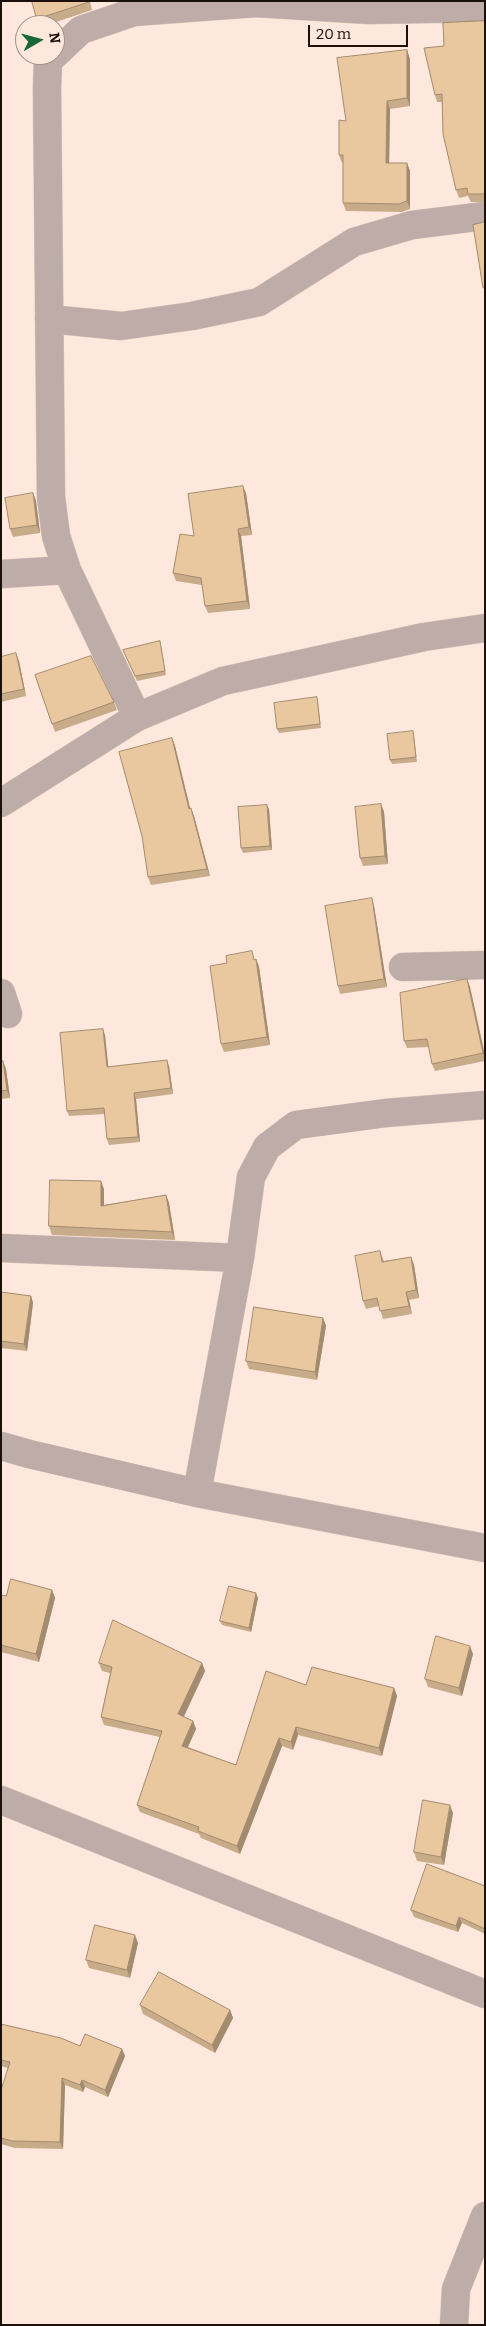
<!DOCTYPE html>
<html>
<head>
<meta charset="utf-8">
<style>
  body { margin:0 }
  #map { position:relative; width:486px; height:2326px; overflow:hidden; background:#fee8dd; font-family:Bitter,serif }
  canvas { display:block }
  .frame { position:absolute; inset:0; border:2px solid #1c100a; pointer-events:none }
  .north { position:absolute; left:15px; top:15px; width:50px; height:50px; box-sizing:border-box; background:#fee8dd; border:1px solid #a49289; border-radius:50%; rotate:82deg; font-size:14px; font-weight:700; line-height:20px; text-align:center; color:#1c100a }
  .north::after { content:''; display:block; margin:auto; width:18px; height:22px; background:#186737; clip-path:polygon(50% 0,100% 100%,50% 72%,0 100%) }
  .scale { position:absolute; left:308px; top:25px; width:100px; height:22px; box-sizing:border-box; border:2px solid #1c100a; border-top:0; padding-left:6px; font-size:15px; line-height:18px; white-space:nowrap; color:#1c100a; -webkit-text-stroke:4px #fee8dd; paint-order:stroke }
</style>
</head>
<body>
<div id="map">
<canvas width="486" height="2326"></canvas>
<div class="frame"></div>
<div class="north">N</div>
<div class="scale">20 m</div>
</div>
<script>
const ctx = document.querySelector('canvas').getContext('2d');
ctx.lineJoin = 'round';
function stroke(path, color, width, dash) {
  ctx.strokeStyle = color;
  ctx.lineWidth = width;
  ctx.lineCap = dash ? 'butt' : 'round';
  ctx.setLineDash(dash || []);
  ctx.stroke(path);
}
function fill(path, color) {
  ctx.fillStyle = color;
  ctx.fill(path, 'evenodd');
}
const minor = new Path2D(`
  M 49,319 L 121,326 L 192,316 L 259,302 L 354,242 L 412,225 L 485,216
  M 1,574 L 67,570
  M 137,717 L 67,570 L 56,536 L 51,497 L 47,88 L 48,61 L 81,30 L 134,12 L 256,3 L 368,10 L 485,8
  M 1,803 L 137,717 L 223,681 L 424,637 L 485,628
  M 403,967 L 485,965
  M 1,993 L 8,1014
  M 1,1248 L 240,1258
  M 1,1446 L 29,1454 L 197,1493 L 485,1548
  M 197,1493 L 240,1258 L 251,1177 L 267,1147 L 296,1125 L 386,1113 L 485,1105
  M 1,1800 L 485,1994
  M 454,2325 L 456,2289 L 485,2216`);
stroke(minor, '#dac5bb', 29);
stroke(minor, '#beaca9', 28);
fill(new Path2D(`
  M 32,1 L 90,1 L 92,10 L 47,25 L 39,25 Z
  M 485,21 L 485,202 L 471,202 L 468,196 L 459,198 L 456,190 L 442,102 L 437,102 L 435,95 L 444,46 Z
  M 407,50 L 410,59 L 410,106 L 390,109 L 389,163 L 407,163 L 410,171 L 410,209 L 402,212 L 346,211 L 343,203 L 343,163 L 342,163 L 339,155 L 346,121 Z
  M 33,493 L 36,501 L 40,533 L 13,537 L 10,529 Z
  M 246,493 L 252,535 L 241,536 L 250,609 L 208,613 L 205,606 L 202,585 L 176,581 L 173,573 L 194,536 Z
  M 160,641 L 161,646 L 166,675 L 137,681 L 123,650 Z
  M 1,657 L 19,661 L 26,696 L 1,702 Z
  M 35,675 L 114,702 L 117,710 L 55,732 Z
  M 318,702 L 321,728 L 279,733 L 277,729 Z
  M 413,731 L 414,736 L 417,762 L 392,764 L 390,760 Z
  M 172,738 L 175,746 L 190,808 L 194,816 L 210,876 L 151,885 L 148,877 Z
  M 381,804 L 384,812 L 388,864 L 363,866 L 360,858 Z
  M 269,809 L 272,850 L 243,853 L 241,848 Z
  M 374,906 L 387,987 L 340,994 L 338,986 Z
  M 255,959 L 256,959 L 259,967 L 270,1045 L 224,1052 L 221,1044 Z
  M 467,979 L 470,987 L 485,1054 L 485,1061 L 435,1071 L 432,1064 L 429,1047 L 407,1048 L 404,1041 Z
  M 105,1035 L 108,1067 L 169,1066 L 173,1094 L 136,1099 L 140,1142 L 109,1145 L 107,1139 L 105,1114 L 69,1116 L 67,1111 Z
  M 3,1061 L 6,1069 L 10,1098 L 1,1099 L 1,1062 Z
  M 104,1189 L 104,1205 L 166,1195 L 169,1203 L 175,1240 L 52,1235 L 49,1226 Z
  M 380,1251 L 384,1261 L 411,1257 L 414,1265 L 419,1298 L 409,1300 L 412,1314 L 383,1319 L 379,1306 L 366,1309 L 363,1301 Z
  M 1,1292 L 31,1296 L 33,1303 L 27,1351 L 1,1348 Z
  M 323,1318 L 326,1326 L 317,1380 L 249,1369 L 246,1361 Z
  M 52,1590 L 55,1598 L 39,1662 L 1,1652 L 1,1595 L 6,1596 Z
  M 258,1598 L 251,1632 L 222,1625 L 220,1621 Z
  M 473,1654 L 462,1696 L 428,1687 L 425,1679 Z
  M 99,1663 L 202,1663 L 205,1671 L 184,1717 L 193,1721 L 196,1729 L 188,1747 L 236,1765 L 306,1685 L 394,1688 L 397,1696 L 382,1756 L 298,1735 L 293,1750 L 282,1746 L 240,1854 L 201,1838 L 199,1834 L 140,1812 L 137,1805 L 160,1737 L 104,1725 L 101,1717 L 110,1673 L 102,1671 Z
  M 453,1813 L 444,1865 L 417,1861 L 414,1852 Z
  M 485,1886 L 485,1934 L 462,1923 L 458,1932 L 414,1917 L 411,1910 Z
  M 138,1943 L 130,1978 L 89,1968 L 86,1960 Z
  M 140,2005 L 230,2010 L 233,2018 L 215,2053 L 143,2014 Z
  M 1,2024 L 80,2046 L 122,2049 L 125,2056 L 108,2097 L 85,2087 L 83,2092 L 65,2085 L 63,2149 L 15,2148 L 1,2144 L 1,2090 L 8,2068 L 1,2066 Z`), '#c8ab89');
fill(new Path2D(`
  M 407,50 L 410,59 L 410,106 L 407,98 Z
  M 387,101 L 390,109 L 389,171 L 386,163 Z
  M 407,163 L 410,171 L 410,209 L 407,201 Z
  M 243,486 L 246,493 L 252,535 L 249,527 Z
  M 33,493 L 36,501 L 40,533 L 37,525 Z
  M 238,529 L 241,536 L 250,609 L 247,601 Z
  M 16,653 L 19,661 L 26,696 L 24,689 Z
  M 172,738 L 175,746 L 192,816 L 189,809 Z
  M 381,804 L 384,812 L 388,864 L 385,856 Z
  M 267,805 L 269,809 L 272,850 L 270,846 Z
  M 191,808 L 194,816 L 210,876 L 207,869 Z
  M 372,898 L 374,906 L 387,987 L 384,979 Z
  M 256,959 L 259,967 L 270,1045 L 267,1037 Z
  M 467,979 L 470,987 L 485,1057 L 483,1053 Z
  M 103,1029 L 105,1035 L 109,1073 L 107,1067 Z
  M 167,1060 L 169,1066 L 173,1094 L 171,1088 Z
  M 3,1061 L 6,1069 L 10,1098 L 7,1090 Z
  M 134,1093 L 136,1099 L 140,1142 L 138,1137 Z
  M 101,1181 L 104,1189 L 104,1214 L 101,1206 Z
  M 166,1195 L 169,1203 L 175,1240 L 172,1232 Z
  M 411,1257 L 414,1265 L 419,1298 L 416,1290 Z
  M 406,1292 L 409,1300 L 412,1314 L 409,1306 Z
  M 31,1296 L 33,1303 L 27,1351 L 24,1344 Z
  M 323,1318 L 326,1326 L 317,1380 L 315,1372 Z
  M 52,1590 L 55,1598 L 39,1662 L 36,1654 Z
  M 256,1593 L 258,1598 L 251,1632 L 249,1628 Z
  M 470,1646 L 473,1654 L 462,1696 L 459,1688 Z
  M 202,1663 L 205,1671 L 181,1722 L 178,1714 Z
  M 394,1688 L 397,1696 L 382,1756 L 379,1748 Z
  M 193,1721 L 196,1729 L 185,1753 L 182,1746 Z
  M 296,1727 L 298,1735 L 293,1750 L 291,1742 Z
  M 279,1738 L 282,1746 L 240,1854 L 237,1846 Z
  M 450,1805 L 453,1813 L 444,1865 L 441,1857 Z
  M 459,1917 L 462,1923 L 458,1932 L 456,1926 Z
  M 135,1935 L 138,1943 L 130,1978 L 127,1970 Z
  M 230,2010 L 233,2018 L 215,2053 L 212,2045 Z
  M 122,2049 L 125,2056 L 108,2097 L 105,2090 Z
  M 62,2078 L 65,2085 L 63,2149 L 60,2142 Z
  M 82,2080 L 85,2087 L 83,2092 L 80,2085 Z`), '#a38b6f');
const building = new Path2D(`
  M 32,1 L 89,1 L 89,2 L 37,19 Z
  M 485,21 L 485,194 L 468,194 L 467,188 L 456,190 L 443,134 L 442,94 L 435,95 L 424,48 L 444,46 L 443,23 Z
  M 407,50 L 407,98 L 387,101 L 386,163 L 407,163 L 407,201 L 399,204 L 343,203 L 343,155 L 339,155 L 339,120 L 346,121 L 337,58 Z
  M 485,222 L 485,288 L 483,288 L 473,225 Z
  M 243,486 L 249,527 L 238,529 L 247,601 L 205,606 L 201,578 L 173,573 L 180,534 L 194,536 L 188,494 Z
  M 33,493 L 37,525 L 10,529 L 5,498 Z
  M 160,641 L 165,671 L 135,676 L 123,650 Z
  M 16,653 L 24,689 L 1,694 L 1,657 Z
  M 91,656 L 114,702 L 52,724 L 35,675 Z
  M 317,697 L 320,724 L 277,729 L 274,703 Z
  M 413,731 L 416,757 L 390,760 L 387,734 Z
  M 172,738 L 189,809 L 191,808 L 207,869 L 148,877 L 142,836 L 119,752 Z
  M 381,804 L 385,856 L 360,858 L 355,807 Z
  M 267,805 L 270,846 L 241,848 L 238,807 Z
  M 372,898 L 384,979 L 338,986 L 325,906 Z
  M 252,951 L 254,960 L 256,959 L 267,1037 L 221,1044 L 210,966 L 227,963 L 226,956 Z
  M 467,979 L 483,1053 L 432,1064 L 427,1039 L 404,1041 L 400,993 Z
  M 103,1029 L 107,1067 L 167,1060 L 171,1088 L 134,1093 L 138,1137 L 107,1139 L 104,1108 L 67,1111 L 60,1033 Z
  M 3,1061 L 7,1090 L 1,1091 L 1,1062 Z
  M 50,1180 L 101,1181 L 101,1206 L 166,1195 L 172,1232 L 49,1226 Z
  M 380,1251 L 382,1262 L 411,1257 L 416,1290 L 406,1292 L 409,1306 L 380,1311 L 377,1298 L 363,1301 L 355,1256 Z
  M 1,1292 L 31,1296 L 24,1344 L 1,1341 Z
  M 254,1307 L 323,1318 L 315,1372 L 246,1361 Z
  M 11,1579 L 52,1590 L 36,1654 L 1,1645 L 1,1595 L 6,1596 Z
  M 229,1586 L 256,1593 L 249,1628 L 220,1621 Z
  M 113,1620 L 202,1663 L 178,1714 L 193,1721 L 182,1746 L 236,1765 L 266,1671 L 306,1685 L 312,1667 L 394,1688 L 379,1748 L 296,1727 L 291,1742 L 279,1738 L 237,1846 L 198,1831 L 199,1827 L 137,1805 L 162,1731 L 101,1717 L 112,1667 L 99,1663 Z
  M 436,1636 L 470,1646 L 459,1688 L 425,1679 Z
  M 423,1800 L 450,1805 L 441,1857 L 414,1852 Z
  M 427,1864 L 485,1886 L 485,1929 L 459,1917 L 456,1926 L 411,1910 Z
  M 95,1925 L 135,1935 L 127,1970 L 86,1960 Z
  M 159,1972 L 230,2010 L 212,2045 L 140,2005 Z
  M 1,2024 L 61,2038 L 80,2046 L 85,2034 L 122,2049 L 105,2090 L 82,2080 L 80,2085 L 62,2078 L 60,2142 L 12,2141 L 1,2138 L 1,2090 L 10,2062 L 1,2060 Z`);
fill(building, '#e9c79f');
stroke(building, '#a38b6f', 1);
</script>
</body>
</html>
